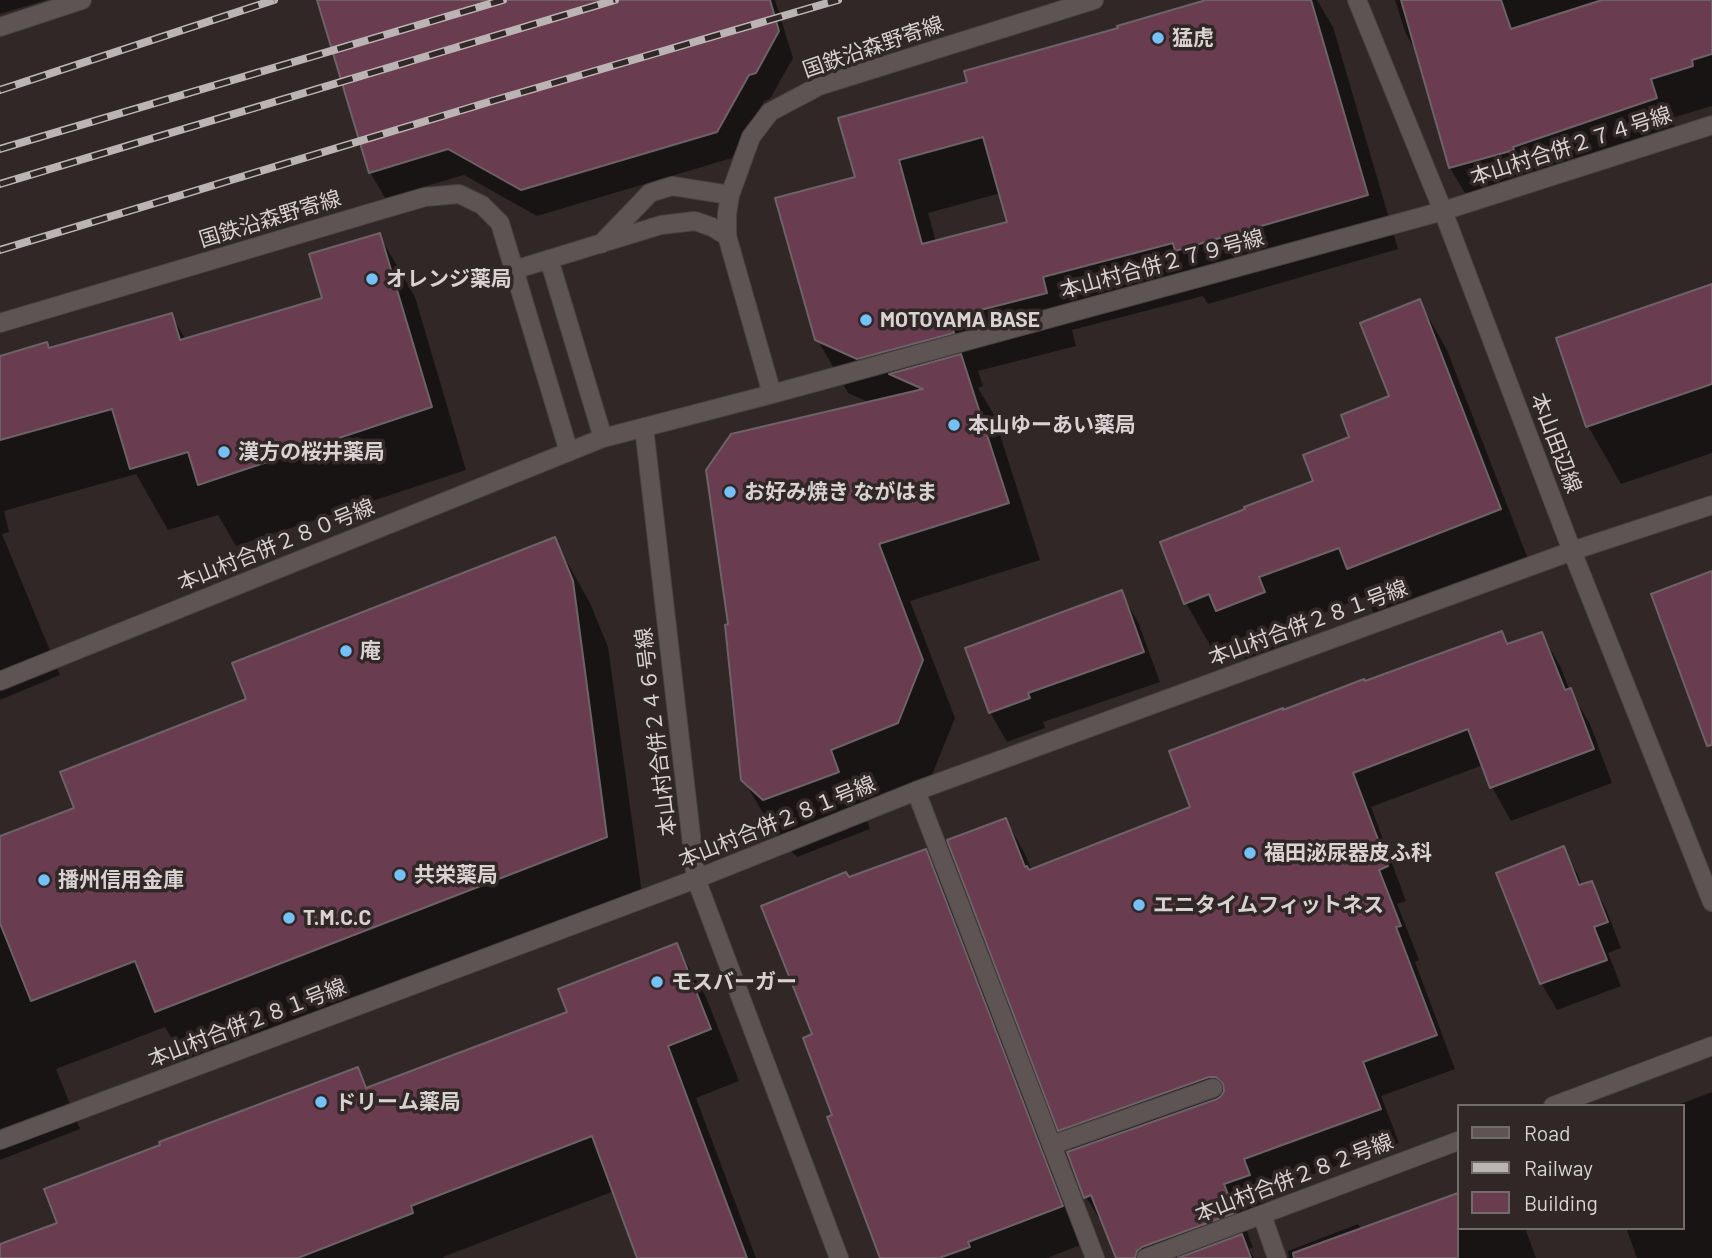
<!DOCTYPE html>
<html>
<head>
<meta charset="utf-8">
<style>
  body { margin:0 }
  #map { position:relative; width:1712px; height:1258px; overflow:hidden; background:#302726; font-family:Barlow,sans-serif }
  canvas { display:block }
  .legend { position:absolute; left:1457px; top:1104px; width:228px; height:126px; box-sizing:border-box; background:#302726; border:2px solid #746b6b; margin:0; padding:9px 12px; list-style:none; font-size:21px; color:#d9d2d2 }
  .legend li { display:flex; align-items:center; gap:14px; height:35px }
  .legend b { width:35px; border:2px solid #746b6b }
</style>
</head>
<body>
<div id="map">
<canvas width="1712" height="1258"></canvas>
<ul class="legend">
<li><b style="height:9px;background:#5e5454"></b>Road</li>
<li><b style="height:9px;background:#bcb4b4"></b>Railway</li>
<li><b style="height:19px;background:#693c50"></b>Building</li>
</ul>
</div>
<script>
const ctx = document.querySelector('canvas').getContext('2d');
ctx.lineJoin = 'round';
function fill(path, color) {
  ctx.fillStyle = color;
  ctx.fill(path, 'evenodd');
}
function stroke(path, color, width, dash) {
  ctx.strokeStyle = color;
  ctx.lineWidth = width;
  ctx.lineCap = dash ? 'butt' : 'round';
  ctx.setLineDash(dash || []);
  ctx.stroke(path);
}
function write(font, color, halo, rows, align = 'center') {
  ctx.font = font + ' Barlow,"Noto Sans JP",sans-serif';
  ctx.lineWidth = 7;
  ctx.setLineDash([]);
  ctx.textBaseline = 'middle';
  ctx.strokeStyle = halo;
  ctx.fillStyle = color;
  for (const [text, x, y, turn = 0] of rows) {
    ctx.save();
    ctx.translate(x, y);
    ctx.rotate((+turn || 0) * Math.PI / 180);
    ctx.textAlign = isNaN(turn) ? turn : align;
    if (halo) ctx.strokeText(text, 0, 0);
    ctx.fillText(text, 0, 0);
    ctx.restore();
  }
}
fill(new Path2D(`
  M 0,0 L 46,0 L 0,14 Z
  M 338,0 L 775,0 L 793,58 L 770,99 L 764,101 L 732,158 L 537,216 L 464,175 L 385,198 L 370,172 Z
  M 1213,0 L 1317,0 L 1333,27 L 1398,249 L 1208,304 L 1203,296 L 1072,330 L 1076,346 L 978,371 L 983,386 L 978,388 L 993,413 L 1040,560 L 910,601 L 955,718 L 930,780 L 863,808 L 870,829 L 797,857 L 777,837 L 743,779 L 870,403 L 848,393 L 817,339 L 857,178 L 969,83 L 1120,29 ZM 1001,193 L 1009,223 L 936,242 L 928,213 Z
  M 1395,0 L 1712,0 L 1712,106 L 1672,118 L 1678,137 L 1473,207 L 1450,168 L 1419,56 L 1406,34 Z
  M 379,235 L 415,297 L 466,470 L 236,546 L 218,515 L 168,530 L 136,474 L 4,511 L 9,532 L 2,534 L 60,675 L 0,700 L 0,358 L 49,350 L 171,315 L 186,340 L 325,299 Z
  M 1712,295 L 1712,453 L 1621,484 L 1588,426 L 1558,339 Z
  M 1419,301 L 1447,350 L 1528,559 L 1376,617 L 1365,597 L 1286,627 L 1292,642 L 1245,659 L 1236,643 L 1214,652 L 1186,603 L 1315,482 L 1351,438 L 1391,397 ZM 1216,589 L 1218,592 L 1191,603 L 1191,599 Z
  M 554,539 L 590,603 L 608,647 L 643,901 L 193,1075 L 165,1027 L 56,1069 L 80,1129 L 0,1160 L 0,838 L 76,809 L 248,700 Z
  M 1121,593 L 1138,622 L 1160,682 L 1043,722 L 1045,728 L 1007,742 L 990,712 Z
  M 1501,633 L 1509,646 L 1542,634 L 1561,668 L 1569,689 L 1590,724 L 1612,783 L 1511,821 L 1492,787 L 1483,765 L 1371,807 L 1406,901 L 1397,904 L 1419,960 L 1415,962 L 1455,1069 L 1381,1096 L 1399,1143 L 1262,1193 L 1268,1209 L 1242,1219 L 1253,1247 L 1249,1249 L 1254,1258 L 1186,1258 L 1189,1256 L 1181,1242 L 1139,1258 L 1123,1258 L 1086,1197 L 1073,1152 L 1060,1130 L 1006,820 L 1025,854 L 1032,871 L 1192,808 L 1364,683 Z
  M 1563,849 L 1578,875 L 1582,886 L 1591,883 L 1606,909 L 1621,948 L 1608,953 L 1621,986 L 1557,1010 L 1542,984 L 1498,874 Z
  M 925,851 L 947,889 L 1083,1244 L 1047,1258 L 882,1258 L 834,1116 L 814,1035 L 848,879 Z
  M 676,945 L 706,997 L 739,1081 L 696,1098 L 756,1258 L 639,1258 L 614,1191 L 443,1257 L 444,1258 L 18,1258 L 59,1224 L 357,1069 L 368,1089 L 570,1013 Z
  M 1712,1092 L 1712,1258 L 1637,1258 L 1626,1228 L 1682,1228 L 1682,1106 L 1675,1106 Z
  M 1458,1194 L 1458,1228 L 1525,1228 L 1536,1258 L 1289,1258 L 1288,1251 L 1358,1224 L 1362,1230 Z`), '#0007');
const building = new Path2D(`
  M 317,0 L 770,0 L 779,31 L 756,73 L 749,75 L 717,132 L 521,190 L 448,149 L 369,173 Z
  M 1206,0 L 1311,0 L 1368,195 L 1175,251 L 1173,243 L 1043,277 L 1047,293 L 949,318 L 954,333 L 857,359 L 815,340 L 775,198 L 855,177 L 838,118 L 967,82 L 964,71 L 1118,28 L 1117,26 ZM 983,137 L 1007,222 L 922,244 L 899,160 Z
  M 1401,0 L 1501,0 L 1511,29 L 1602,0 L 1712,0 L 1712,54 L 1692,60 L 1693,66 L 1651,79 L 1657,98 L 1513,147 L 1514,150 L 1449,168 Z
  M 380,233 L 432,407 L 198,485 L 188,452 L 130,469 L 112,409 L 0,440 L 0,356 L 47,342 L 49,348 L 172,313 L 180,340 L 322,298 L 309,254 Z
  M 1712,284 L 1712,384 L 1586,427 L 1556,338 Z
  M 1420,299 L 1501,509 L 1347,569 L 1339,548 L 1259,577 L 1265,592 L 1216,611 L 1209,594 L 1184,604 L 1160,542 L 1245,509 L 1244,507 L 1313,481 L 1303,455 L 1349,437 L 1341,415 L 1389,396 L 1360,323 Z
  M 961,354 L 1009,503 L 879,544 L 923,660 L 898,723 L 831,750 L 839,772 L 763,800 L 741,780 L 725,625 L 728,624 L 706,470 L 731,434 L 923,389 L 889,374 Z
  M 555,537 L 573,581 L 607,837 L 155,1012 L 135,961 L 31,1001 L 0,923 L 0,836 L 74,808 L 60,772 L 246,699 L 232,663 Z
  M 1712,571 L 1712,745 L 1707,746 L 1651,594 Z
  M 1122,590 L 1144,652 L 1028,693 L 1030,698 L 989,713 L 965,648 Z
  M 1502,631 L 1507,644 L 1542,632 L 1565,690 L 1571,688 L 1594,749 L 1490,788 L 1468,729 L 1353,773 L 1388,866 L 1379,870 L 1401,926 L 1396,927 L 1437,1035 L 1363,1062 L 1381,1109 L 1244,1159 L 1250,1175 L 1224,1184 L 1235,1213 L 1142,1247 L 1137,1251 L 1135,1258 L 1116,1258 L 1091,1195 L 1084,1198 L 1067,1152 L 1217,1099 L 1221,1096 L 1224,1091 L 1223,1084 L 1216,1077 L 1209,1077 L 1058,1131 L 947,840 L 1006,818 L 1025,867 L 1027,866 L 1029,870 L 1190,807 L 1169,751 L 1283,708 L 1283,710 L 1364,679 L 1365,681 Z
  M 1564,846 L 1579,885 L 1592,881 L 1608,922 L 1594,927 L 1607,960 L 1540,984 L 1496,873 Z
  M 926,849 L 1063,1206 L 968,1242 L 970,1247 L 939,1258 L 880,1258 L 827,1117 L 832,1115 L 803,1038 L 812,1034 L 761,906 L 846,872 L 849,877 Z
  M 677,943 L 711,1029 L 668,1046 L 747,1258 L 637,1258 L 592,1136 L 411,1206 L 413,1213 L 298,1258 L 0,1258 L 0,1244 L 57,1223 L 44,1189 L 160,1145 L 159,1142 L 358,1067 L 366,1088 L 567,1012 L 558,989 Z
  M 1458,1193 L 1458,1258 L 1294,1258 L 1293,1253 Z
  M 1242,1234 L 1251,1258 L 1178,1258 Z`);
fill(building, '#693c50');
stroke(building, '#6d6367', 2);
const minor = new Path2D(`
  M 1357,0 L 1443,211 L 1572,551 L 1712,902
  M 0,27 L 82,0
  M 601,244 L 650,193 L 672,186 L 730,195
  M 549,259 L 603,438
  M 514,270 L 661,225 L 695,221 L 712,227 L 727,236
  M 0,323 L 377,211 L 425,197 L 459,194 L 482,205 L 500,223 L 569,452
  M 772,394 L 727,236 L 727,214 L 730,195 L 751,137 L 770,112 L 819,86 L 1094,0
  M 644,427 L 696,879 L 839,1258
  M 0,681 L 603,438 L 772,394 L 1443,211 L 1712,125
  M 916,791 L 1095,1258
  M 1553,1106 L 1712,1046
  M 0,1140 L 696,879 L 916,791 L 1572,551 L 1712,505
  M 1052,1145 L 1213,1088
  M 1262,1215 L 1277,1258
  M 1146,1258 L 1458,1141`);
stroke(minor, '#4a4242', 20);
stroke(minor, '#5e5454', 18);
const rail = new Path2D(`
  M 0,90 L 274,0
  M 0,149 L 503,0
  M 0,184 L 615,0
  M 0,250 L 492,101 L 838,0`);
stroke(rail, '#bcb4b4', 8);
stroke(rail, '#302726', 5, [16]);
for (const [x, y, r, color] of [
  [1158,38,7,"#75c0f6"],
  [372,279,7,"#75c0f6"],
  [866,320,7,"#75c0f6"],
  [954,425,7,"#75c0f6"],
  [224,452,7,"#75c0f6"],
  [730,492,7,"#75c0f6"],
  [346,651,7,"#75c0f6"],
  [1250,853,7,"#75c0f6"],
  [400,875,7,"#75c0f6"],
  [44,880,7,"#75c0f6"],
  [1139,905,7,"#75c0f6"],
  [289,918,7,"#75c0f6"],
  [657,982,7,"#75c0f6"],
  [321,1102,7,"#75c0f6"]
]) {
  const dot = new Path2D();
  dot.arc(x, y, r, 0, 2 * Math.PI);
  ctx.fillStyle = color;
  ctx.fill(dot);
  stroke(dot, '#302726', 2.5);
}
write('bold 21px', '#d9d2d2', '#302726', [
  ["猛虎",1172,38],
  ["オレンジ薬局",386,279],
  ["MOTOYAMA BASE",880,320],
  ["本山ゆーあい薬局",968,425],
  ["漢方の桜井薬局",238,452],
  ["お好み焼き ながはま",744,492],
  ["庵",360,651],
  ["福田泌尿器皮ふ科",1264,853],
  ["共栄薬局",414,875],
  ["播州信用金庫",58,880],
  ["エニタイムフィットネス",1153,905],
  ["T.M.C.C",303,918],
  ["モスバーガー",671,982],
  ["ドリーム薬局",335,1102]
], 'left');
write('21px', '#d9d2d2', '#302726', [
  ["国鉄沿森野寄線",873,47,-19],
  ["本山村合併２７４号線",1571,146,-18],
  ["国鉄沿森野寄線",270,219,-17],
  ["本山村合併２７９号線",1162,264,-15],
  ["本山田辺線",1556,443,69],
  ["本山村合併２８０号線",276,545,-22],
  ["本山村合併２８１号線",1308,623,-20],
  ["本山村合併２４６号線",656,732,-97],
  ["本山村合併２８１号線",777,822,-22],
  ["本山村合併２８１号線",247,1023,-21],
  ["本山村合併２８２号線",1294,1178,-21]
]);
</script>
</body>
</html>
